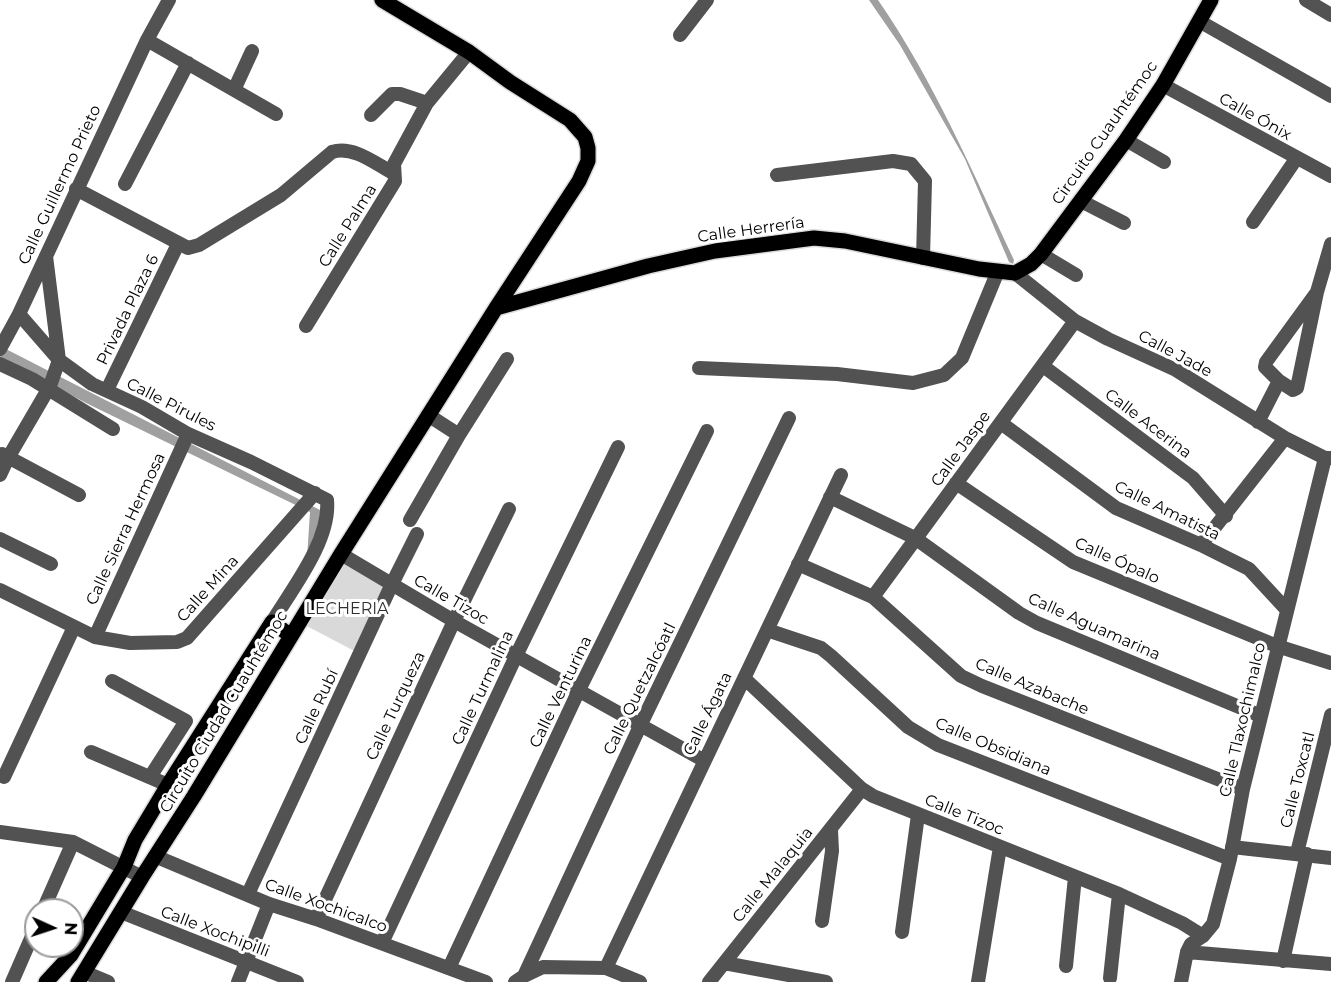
<!DOCTYPE html>
<html>
<head>
<meta charset="utf-8">
<style>
  body { margin:0 }
  #map { position:relative; width:1331px; height:982px; overflow:hidden; background:#fff; font-family:Montserrat,sans-serif }
  canvas { display:block }
  .north { position:absolute; left:24px; top:898px; width:60px; height:60px; box-sizing:border-box; background:#fff; border:2px solid #999; border-radius:50%; rotate:93deg; font-size:16px; font-weight:700; line-height:24px; text-align:center; color:#000 }
  .north::after { content:''; display:block; margin:auto; width:21px; height:27px; background:#000; clip-path:polygon(50% 0,100% 100%,50% 72%,0 100%) }
</style>
</head>
<body>
<div id="map">
<canvas width="1331" height="982"></canvas>
<div class="north">N</div>
</div>
<script>
const ctx = document.querySelector('canvas').getContext('2d');
ctx.lineJoin = 'round';
function fill(path, color) {
  ctx.fillStyle = color;
  ctx.fill(path, 'evenodd');
}
function stroke(path, color, width, dash) {
  ctx.strokeStyle = color;
  ctx.lineWidth = width;
  ctx.lineCap = dash ? 'butt' : 'round';
  ctx.setLineDash(dash || []);
  ctx.stroke(path);
}
function write(font, color, halo, rows, align = 'center') {
  ctx.font = font + ' Montserrat,sans-serif';
  ctx.lineWidth = 6;
  ctx.setLineDash([]);
  ctx.textBaseline = 'middle';
  ctx.strokeStyle = halo;
  ctx.fillStyle = color;
  for (const [text, x, y, turn = 0] of rows) {
    ctx.save();
    ctx.translate(x, y);
    ctx.rotate((+turn || 0) * Math.PI / 180);
    ctx.textAlign = isNaN(turn) ? turn : align;
    if (halo) ctx.strokeText(text, 0, 0);
    ctx.fillText(text, 0, 0);
    ctx.restore();
  }
}
fill(new Path2D(`
  M 342,558 L 393,586 L 362,655 L 301,623 Z`), '#d9d9d9');
fill(new Path2D(`
  M 869,0 L 878,0 C 934,81 972,171 1014,260 L 1013,264 L 1009,262 L 965,159 L 900,45 Z
  M 0,346 L 322,511 L 314,553 L 307,558 L 310,512 L 86,403 L 0,357 Z`), '#a0a0a0');
const major = new Path2D(`
  M 496,308 L 648,266 L 715,251 L 814,238 L 845,241 L 979,269 L 1015,273 L 1031,264 L 1041,254 L 1126,140 L 1163,85 L 1211,0
  M 46,982 L 71,955 L 124,867 L 135,840 L 168,785 L 272,622 L 291,636
  M 78,982 L 142,877 L 194,796 L 341,554 L 496,308 L 579,181 L 588,161 L 588,148 L 585,137 L 570,120 L 510,82 L 469,52 L 382,0`);
stroke(major, '#dbdbdb', 18);
stroke(new Path2D(`
  M 1306,0 L 1331,15
  M 1199,21 L 1331,96
  M 680,35 L 707,0
  M 147,40 L 276,114
  M 1163,85 L 1331,176
  M 234,90 L 252,51
  M 371,115 L 392,94 L 400,94 L 427,103
  M 1126,140 L 1164,162
  M 777,175 L 893,161 L 911,164 L 925,181 L 923,258
  M 125,184 L 188,63
  M 76,189 L 188,248 L 199,245 L 281,195 L 332,152 C 353,145 376,164 393,173
  M 1081,201 L 1124,223
  M 1253,222 L 1296,159
  M 1041,254 L 1076,275
  M 1015,273 L 1075,321 L 1108,339 L 1176,370 L 1285,438 L 1325,458 L 1331,458
  M 1317,292 L 1266,362 L 1265,367 L 1279,381 L 1293,390 L 1297,388 L 1317,292 L 1331,244
  M 19,314 L 59,360 L 92,384 L 142,407 L 188,434 L 251,462 L 327,500 C 331,540 292,589 272,622
  M 306,326 L 395,181 L 394,164 L 427,103 L 469,52
  M 0,349 L 19,314 L 147,40 L 169,0
  M 0,364 L 32,379 L 113,429
  M 1043,366 L 1193,478 L 1226,516
  M 699,368 L 837,374 L 913,383 L 944,375 L 962,358 L 998,271
  M 107,390 L 178,244
  M 428,415 L 459,435
  M 1258,422 L 1279,381
  M 1001,423 L 1116,508 L 1201,545 L 1249,569 L 1286,609
  M 2,454 L 79,495
  M 0,475 L 8,458 L 50,386 L 59,360 L 46,256
  M 956,483 L 1073,562 L 1277,646 L 1331,663
  M 830,497 L 915,538 L 1019,613 L 1037,623 L 1261,716
  M 410,520 L 459,435 L 507,359
  M 0,539 L 51,564
  M 1201,545 L 1285,438
  M 341,554 L 454,621 L 703,760
  M 798,564 L 873,597 L 961,676 L 982,686 L 1243,789
  M 0,590 L 95,637 L 130,643 L 177,642 L 187,638 L 315,493
  M 873,597 L 1075,321
  M 767,630 L 821,648 L 831,656 L 908,727 L 938,745 L 1230,859
  M 95,637 L 188,434
  M 744,678 L 862,789 L 873,796 L 1119,894 L 1182,923 L 1203,936
  M 112,681 L 186,721 L 150,777
  M 91,752 L 168,785
  M 4,777 L 74,627
  M 0,832 L 73,842 L 142,877
  M 1232,847 L 1331,858
  M 1297,853 L 1331,715
  M 157,857 L 269,904 L 316,919 L 486,982
  M 248,894 L 391,586 L 417,534
  M 43,910 L 73,842
  M 121,912 L 297,982
  M 316,919 L 454,621 L 509,509
  M 822,921 L 832,851 L 831,830
  M 902,932 L 918,815
  M 382,943 L 516,656 L 618,447
  M 1187,952 L 1331,964
  M 1283,961 L 1307,854
  M 724,963 L 826,982
  M 1066,966 L 1075,877
  M 449,968 L 579,690 L 707,431
  M 606,968 L 841,475
  M 84,972 L 108,982
  M 524,976 L 641,724 L 789,418
  M 1110,978 L 1119,894
  M 12,982 L 36,927
  M 238,982 L 269,904
  M 515,982 L 524,976 L 543,967 L 606,968 L 640,982
  M 709,982 L 862,789
  M 978,982 L 1000,847
  M 1181,982 L 1187,952 L 1191,944 L 1203,936 L 1213,924 L 1230,859 L 1243,789 L 1325,458`), '#525252', 14);
stroke(major, '#000', 15);
write('16px', '#000', '#fff', [
  ["Calle Ónix",1255,117,29],
  ["Circuito Cuauhtémoc",1105,133,-55],
  ["Calle Guillermo Prieto",60,185,-65],
  ["Calle Palma",348,226,-58],
  ["Calle Herrería",751,230,-8],
  ["Privada Plaza 6",128,310,-64],
  ["Calle Jade",1175,354,28],
  ["Calle Pirules",171,405,27],
  ["Calle Acerina",1148,424,37],
  ["Calle Jaspe",961,449,-54],
  ["Calle Amatista",1167,511,26],
  ["Calle Sierra Hermosa",126,529,-65],
  ["Calle Ópalo",1117,561,24],
  ["Calle Mina",208,589,-48],
  ["Calle Tizoc",451,600,30],
  ["Calle Aguamarina",1094,627,24],
  ["Calle Azabache",1032,687,23],
  ["Calle Turmalina",483,688,-65],
  ["Calle Quetzalcóatl",640,689,-64],
  ["Calle Venturina",561,692,-64],
  ["Calle Turqueza",396,706,-65],
  ["Calle Rubí",317,707,-65],
  ["Circuito Ciudad Cuauhtémoc",224,712,-59],
  ["Calle Ágata",708,714,-64],
  ["Calle Tlaxochimalco",1243,720,-77],
  ["Calle Obsidiana",993,747,23],
  ["Calle Toxcatl",1298,780,-76],
  ["Calle Tizoc",964,815,22],
  ["Calle Malaquia",773,875,-51],
  ["Calle Xochicalco",326,906,20],
  ["Calle Xochipilli",215,932,21]
]);
write('16px', '#303030', '#fff', [
  ["LECHERIA",347,609]
]);
</script>
</body>
</html>
